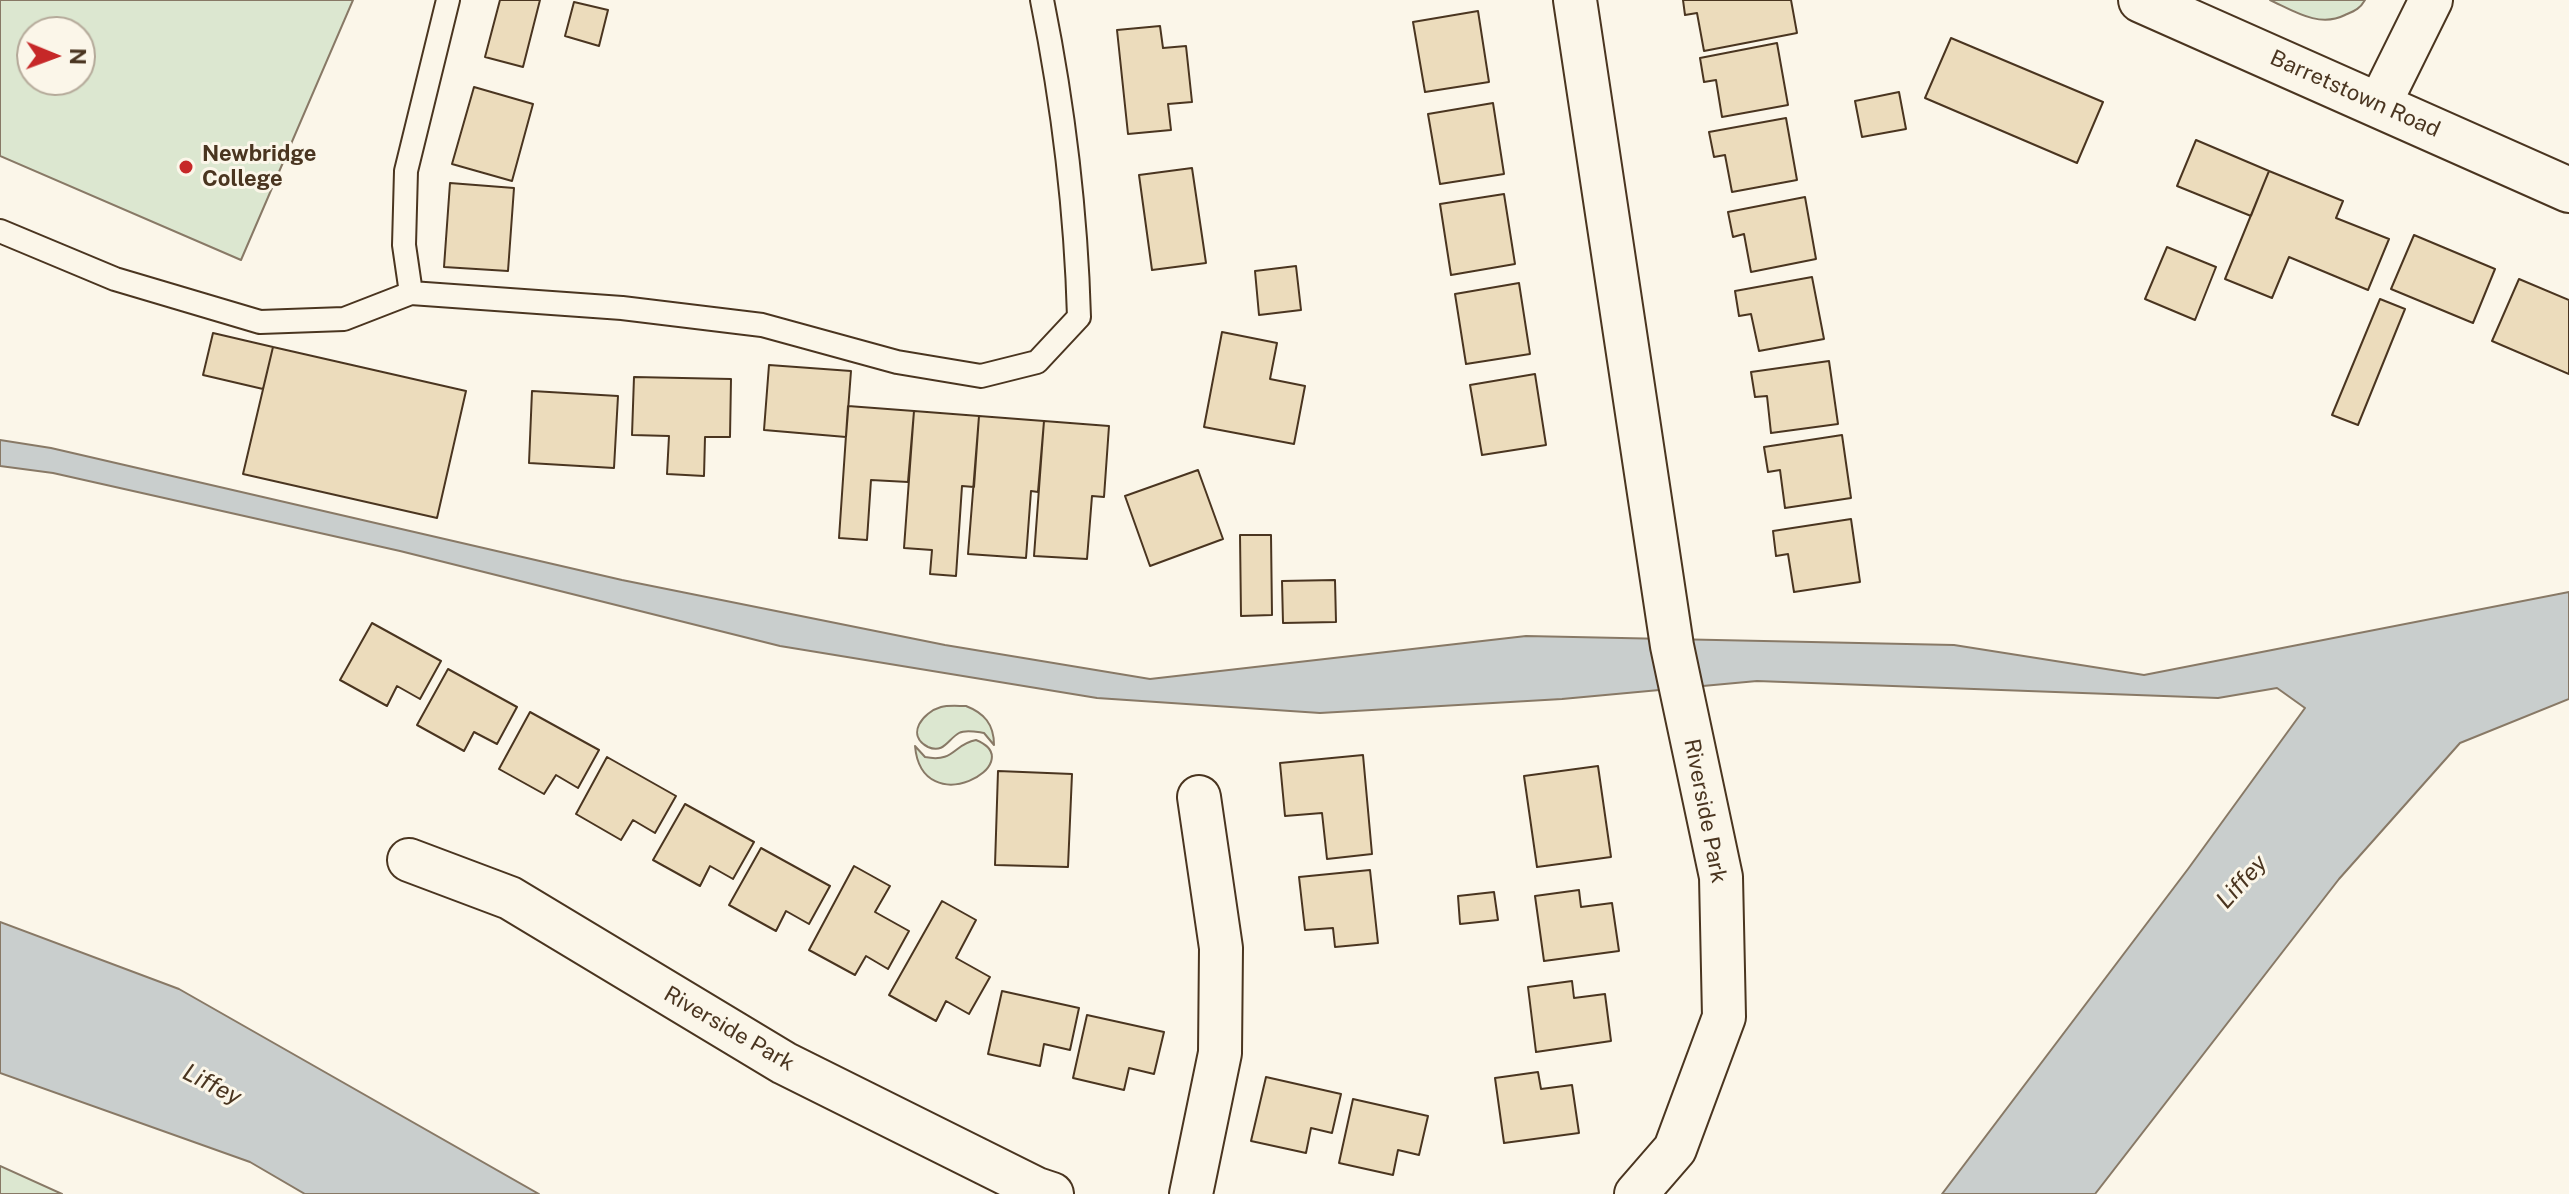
<!DOCTYPE html>
<html>
<head>
<meta charset="utf-8">
<style>
  body { margin:0 }
  #map { position:relative; width:2569px; height:1194px; overflow:hidden; background:#fbf6e9; font-family:"Public Sans",sans-serif }
  canvas { display:block }
  .north { position:absolute; left:16px; top:16px; width:80px; height:80px; box-sizing:border-box; background:#fbf6e9; border:2px solid #b4a999; border-radius:50%; rotate:91deg; font-size:22px; font-weight:700; line-height:32px; text-align:center; color:#4a3520 }
  .north::after { content:''; display:block; margin:auto; width:28px; height:36px; background:#c62828; clip-path:polygon(50% 0,100% 100%,50% 72%,0 100%) }
</style>
</head>
<body>
<div id="map">
<canvas width="2569" height="1194"></canvas>
<div class="north">N</div>
</div>
<script>
const ctx = document.querySelector('canvas').getContext('2d');
ctx.lineJoin = 'round';
function fill(path, color) {
  ctx.fillStyle = color;
  ctx.fill(path, 'evenodd');
}
function stroke(path, color, width, dash) {
  ctx.strokeStyle = color;
  ctx.lineWidth = width;
  ctx.lineCap = dash ? 'butt' : 'round';
  ctx.setLineDash(dash || []);
  ctx.stroke(path);
}
function write(font, color, halo, rows, align = 'center') {
  ctx.font = font + ' "Public Sans",sans-serif';
  ctx.lineWidth = 6;
  ctx.setLineDash([]);
  ctx.textBaseline = 'middle';
  ctx.strokeStyle = halo;
  ctx.fillStyle = color;
  for (const [text, x, y, turn = 0] of rows) {
    ctx.save();
    ctx.translate(x, y);
    ctx.rotate((+turn || 0) * Math.PI / 180);
    ctx.textAlign = isNaN(turn) ? turn : align;
    if (halo) ctx.strokeText(text, 0, 0);
    ctx.fillText(text, 0, 0);
    ctx.restore();
  }
}
const green = new Path2D(`
  M 0,0 L 353,0 L 241,260 L 0,156 ZM 32,32 L 80,32 L 80,80 L 32,80 Z
  M 2270,0 L 2365,0 C 2360,9 2354,11 2345,15 C 2319,28 2294,11 2270,0 Z
  M 966,706 C 984,713 994,724 994,745 L 984,733 C 977,732 966,729 959,733 C 948,739 944,754 928,747 C 905,735 923,712 941,707 C 948,705 958,706 966,706 Z
  M 976,740 C 1032,763 922,824 915,746 L 925,757 C 955,763 953,744 976,740 Z
  M 0,1166 L 62,1194 L 0,1194 Z`);
fill(green, '#dce7d0');
stroke(green, '#887966', 2);
const water = new Path2D(`
  M 0,440 L 51,448 L 622,580 L 945,645 L 1150,679 L 1526,636 L 1954,645 L 2144,675 L 2569,592 L 2569,699 L 2460,743 L 2339,879 L 2095,1194 L 1942,1194 L 2188,869 L 2305,708 L 2277,688 L 2218,698 L 1757,681 L 1562,699 L 1320,713 L 1097,698 L 780,646 L 400,551 L 53,473 L 0,466 Z
  M 0,922 L 179,989 L 539,1194 L 305,1194 L 250,1162 L 0,1073 Z`);
fill(water, '#c9cecd');
stroke(water, '#887966', 2);
const building = new Path2D(`
  M 500,0 L 540,0 L 523,67 L 485,57 Z
  M 1683,0 L 1791,0 L 1797,33 L 1704,51 L 1697,13 L 1685,15 Z
  M 574,2 L 608,10 L 599,46 L 565,36 Z
  M 1478,11 L 1489,82 L 1425,92 L 1413,22 Z
  M 1160,26 L 1163,48 L 1186,46 L 1192,102 L 1168,104 L 1171,130 L 1128,134 L 1117,30 Z
  M 1951,38 L 2103,102 L 2077,163 L 1925,98 Z
  M 1777,43 L 1788,105 L 1722,117 L 1716,80 L 1704,82 L 1700,58 Z
  M 474,87 L 533,104 L 512,181 L 452,164 Z
  M 1899,92 L 1906,129 L 1862,137 L 1855,101 Z
  M 1493,103 L 1504,174 L 1440,184 L 1428,114 Z
  M 1786,118 L 1797,180 L 1732,192 L 1725,155 L 1714,157 L 1709,132 Z
  M 2196,140 L 2269,171 L 2251,216 L 2177,186 Z
  M 1192,168 L 1206,263 L 1152,270 L 1139,175 Z
  M 2269,171 L 2343,201 L 2336,218 L 2389,239 L 2368,290 L 2289,257 L 2272,298 L 2225,279 Z
  M 450,183 L 514,188 L 508,271 L 444,267 Z
  M 1504,194 L 1515,264 L 1451,275 L 1440,204 Z
  M 1805,197 L 1816,259 L 1751,272 L 1744,234 L 1733,237 L 1728,212 Z
  M 2414,235 L 2495,269 L 2473,323 L 2391,289 Z
  M 2167,247 L 2216,267 L 2195,320 L 2145,299 Z
  M 1296,266 L 1301,310 L 1259,315 L 1255,271 Z
  M 1812,277 L 1824,339 L 1759,351 L 1751,314 L 1739,316 L 1735,291 Z
  M 2519,279 L 2569,300 L 2569,374 L 2492,341 Z
  M 1519,283 L 1530,354 L 1466,364 L 1455,294 Z
  M 2380,299 L 2405,309 L 2358,425 L 2332,415 Z
  M 1222,332 L 1277,343 L 1270,379 L 1305,386 L 1294,444 L 1204,427 Z
  M 213,333 L 273,347 L 263,389 L 203,375 Z
  M 273,347 L 466,391 L 437,518 L 243,474 Z
  M 1829,361 L 1838,424 L 1771,433 L 1767,396 L 1755,397 L 1751,372 Z
  M 769,365 L 851,371 L 846,437 L 764,430 Z
  M 1535,374 L 1546,445 L 1482,455 L 1470,385 Z
  M 634,377 L 731,379 L 730,437 L 705,437 L 704,476 L 667,474 L 669,436 L 632,435 Z
  M 532,391 L 618,396 L 614,468 L 529,463 Z
  M 848,406 L 914,411 L 908,482 L 871,480 L 867,540 L 839,538 Z
  M 914,411 L 979,416 L 974,487 L 962,486 L 956,576 L 930,574 L 932,550 L 904,548 Z
  M 979,416 L 1044,421 L 1038,492 L 1031,491 L 1026,558 L 968,554 Z
  M 1044,421 L 1109,426 L 1104,497 L 1092,496 L 1087,559 L 1034,556 Z
  M 1842,435 L 1851,498 L 1785,508 L 1780,470 L 1768,472 L 1764,447 Z
  M 1198,470 L 1223,539 L 1150,566 L 1125,496 Z
  M 1851,519 L 1860,582 L 1794,592 L 1788,554 L 1776,556 L 1773,531 Z
  M 1240,535 L 1271,535 L 1272,615 L 1241,616 Z
  M 1335,580 L 1336,622 L 1283,623 L 1282,581 Z
  M 372,623 L 441,661 L 420,699 L 397,686 L 387,706 L 340,680 Z
  M 448,669 L 517,707 L 497,744 L 474,732 L 464,751 L 417,725 Z
  M 530,712 L 599,750 L 578,788 L 556,775 L 544,794 L 499,769 Z
  M 1363,755 L 1372,854 L 1327,859 L 1322,813 L 1285,816 L 1280,763 Z
  M 607,757 L 676,796 L 655,833 L 633,820 L 621,840 L 576,814 Z
  M 1598,766 L 1611,857 L 1537,867 L 1524,776 Z
  M 998,771 L 1072,774 L 1068,867 L 995,865 Z
  M 685,804 L 754,842 L 733,879 L 710,866 L 700,886 L 653,860 Z
  M 761,848 L 830,886 L 809,924 L 786,911 L 776,931 L 729,905 Z
  M 854,866 L 890,886 L 875,912 L 909,931 L 888,969 L 866,956 L 855,975 L 809,950 Z
  M 1370,870 L 1378,943 L 1335,947 L 1333,928 L 1305,930 L 1299,877 Z
  M 1579,890 L 1581,907 L 1612,903 L 1619,951 L 1544,961 L 1535,896 Z
  M 1494,892 L 1498,920 L 1460,924 L 1458,896 Z
  M 942,901 L 976,920 L 956,958 L 990,977 L 969,1014 L 946,1001 L 936,1021 L 889,995 Z
  M 1572,981 L 1574,998 L 1605,994 L 1611,1041 L 1536,1052 L 1528,987 Z
  M 1002,991 L 1079,1008 L 1070,1050 L 1044,1044 L 1040,1066 L 988,1054 Z
  M 1087,1015 L 1164,1032 L 1154,1074 L 1129,1068 L 1124,1090 L 1073,1078 Z
  M 1538,1072 L 1541,1089 L 1572,1085 L 1579,1133 L 1504,1143 L 1495,1078 Z
  M 1266,1077 L 1341,1094 L 1332,1133 L 1311,1128 L 1306,1153 L 1251,1141 Z
  M 1353,1099 L 1428,1116 L 1419,1155 L 1398,1150 L 1393,1175 L 1339,1163 Z`);
fill(building, '#ecdcbc');
stroke(building, '#4a3520', 2);
const lane = new Path2D(`
  M 448,0 L 406,171 L 404,245 L 411,293 L 622,308 L 762,325 L 897,362 L 981,376 L 1037,362 L 1079,317 C 1076,211 1063,104 1042,0
  M 0,231 L 115,279 L 260,322 L 344,319 L 411,293`);
const street = new Path2D(`
  M 1575,0 L 1672,646 L 1721,877 L 1724,1017 L 1675,1149 L 1636,1194
  M 2379,105 L 2431,0
  M 409,860 L 510,898 L 784,1063 L 1037,1189 L 1052,1194
  M 1191,1194 L 1220,1053 L 1221,948 L 1199,797`);
const secondary = new Path2D(`
  M 2141,0 L 2569,190`);
stroke(lane, '#4a3520', 26);
stroke(street, '#4a3520', 46);
stroke(secondary, '#4a3520', 48);
stroke(lane, '#fbf6e9', 22);
stroke(street, '#fbf6e9', 42);
stroke(secondary, '#fbf6e9', 44);
for (const [x, y, r, color] of [
  [186,167,8,"#c62828"]
]) {
  const dot = new Path2D();
  dot.arc(x, y, r, 0, 2 * Math.PI);
  ctx.fillStyle = color;
  ctx.fill(dot);
  stroke(dot, '#fbf6e9', 3);
}
write('22px', '#4a3520', '#fbf6e9', [
  ["Barretstown Road",2355,94,24],
  ["Riverside Park",1705,811,79],
  ["Riverside Park",729,1029,30]
]);
write('bold 22px', '#4a3520', '#fbf6e9', [
  ["Newbridge",202,154],
  ["College",202,179]
], 'left');
write('italic 24px', '#4a3520', '#fbf6e9', [
  ["Liffey",2242,882,-48],
  ["Liffey",212,1085,27]
]);
</script>
</body>
</html>
